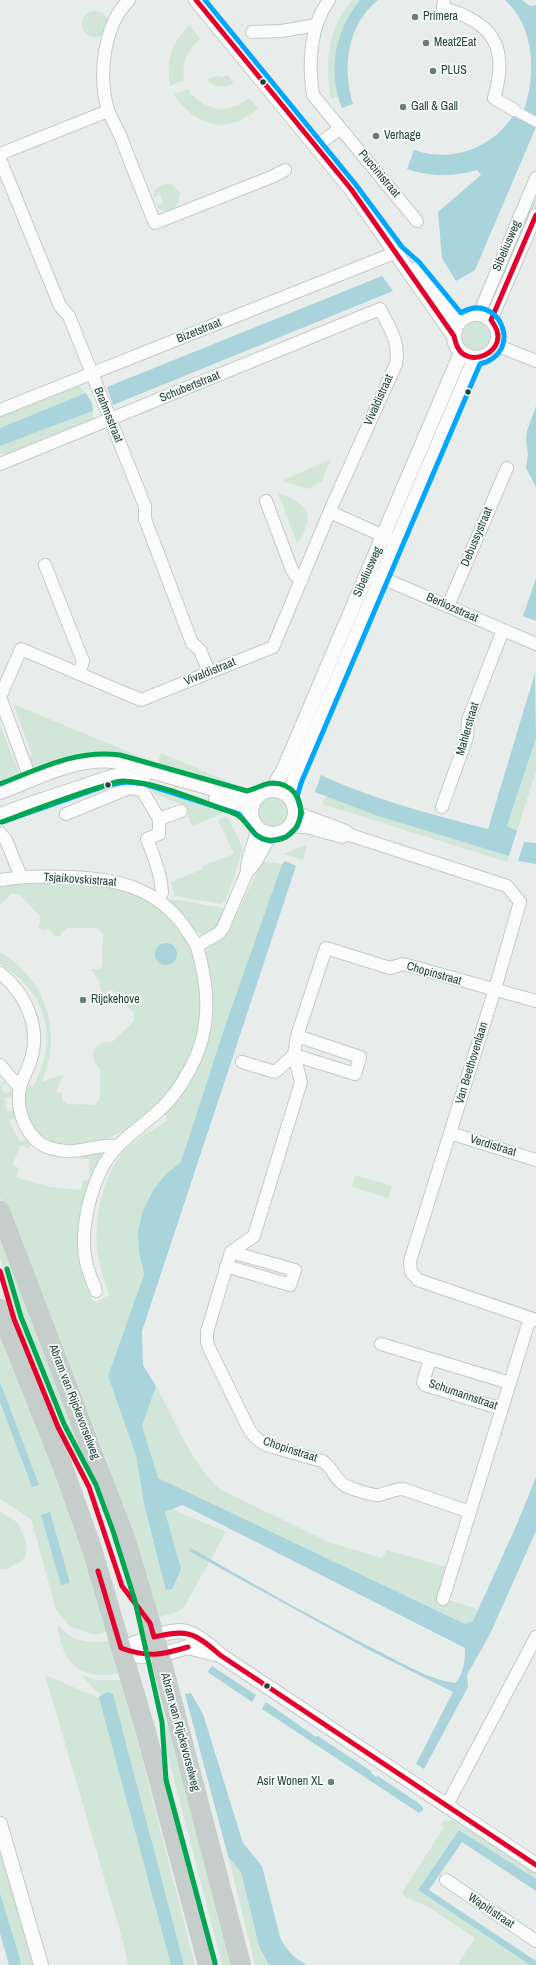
<!DOCTYPE html>
<html>
<head>
<meta charset="utf-8">
<style>
  body { margin:0 }
  canvas { display:block; background:#e8edeb }
</style>
</head>
<body>
<canvas width="536" height="1965"></canvas>
<script>
const ctx = document.querySelector('canvas').getContext('2d');
ctx.lineJoin = 'round';
function fill(path, color) {
  ctx.fillStyle = color;
  ctx.fill(path, 'evenodd');
}
function stroke(path, color, width, dash) {
  ctx.strokeStyle = color;
  ctx.lineWidth = width;
  ctx.lineCap = dash ? 'butt' : 'round';
  ctx.setLineDash(dash || []);
  ctx.stroke(path);
}
function write(font, color, halo, rows, align = 'center') {
  ctx.font = font + ' "Archivo Narrow",sans-serif';
  ctx.lineWidth = 3.5;
  ctx.setLineDash([]);
  ctx.textBaseline = 'middle';
  ctx.strokeStyle = halo;
  ctx.fillStyle = color;
  for (const [text, x, y, turn = 0] of rows) {
    ctx.save();
    ctx.translate(x, y);
    ctx.rotate((+turn || 0) * Math.PI / 180);
    ctx.textAlign = isNaN(turn) ? turn : align;
    if (halo) ctx.strokeText(text, 0, 0);
    ctx.fillText(text, 0, 0);
    ctx.restore();
  }
}
fill(new Path2D(`
  M 352,0 L 360,0 C 338,27 331,64 338,97 L 331,99 C 324,63 328,29 352,0 Z
  M82 24a13 13 0 1 1 26 0a13 13 0 1 1-26 0Z
  M 190,25 L 200,39 C 186,50 182,63 184,80 L 170,86 C 166,61 171,42 190,25 Z
  M 228,75 L 234,83 C 226,88 214,89 207,79 L 217,76 L 223,77 Z
  M 188,89 C 203,111 228,115 249,98 L 258,109 C 227,135 195,127 174,94 Z
  M 165,184 L 171,184 L 180,192 L 178,204 C 172,212 163,214 156,206 L 163,202 L 160,195 L 153,198 C 153,190 158,186 165,184 Z
  M 536,187 L 536,206 L 499,292 L 492,289 Z
  M461 336a15 15 0 1 1 30 0a15 15 0 1 1-30 0Z
  M 79,386 L 86,393 L 0,428 L 0,417 Z
  M 93,411 L 93,421 L 5,455 L 0,453 L 0,446 Z
  M 331,459 L 322,481 L 308,489 L 282,481 Z
  M 278,493 C 293,499 314,506 306,527 C 303,533 302,539 297,543 Z
  M 13,704 L 156,763 L 154,768 L 114,754 L 88,754 L 42,770 L 35,769 L 29,759 L 32,754 Z
  M 0,725 L 19,772 L 17,775 L 0,781 Z
  M 536,738 L 536,771 L 517,831 L 507,826 Z
  M 161,753 L 232,783 L 229,791 L 157,766 Z
  M 148,781 L 225,805 L 222,814 L 192,826 L 184,805 L 154,794 Z
  M 326,796 L 378,816 L 509,856 L 507,862 L 322,804 Z
  M258 812a15 15 0 1 1 30 0a15 15 0 1 1-30 0Z
  M 225,817 L 229,819 L 243,849 L 226,900 L 221,904 L 174,896 L 171,882 L 203,869 L 202,866 L 234,854 L 218,820 Z
  M 305,845 L 307,846 L 303,860 L 284,854 Z
  M 262,861 L 282,864 L 225,1026 L 181,1162 L 166,1174 L 154,1189 L 139,1252 L 144,1273 L 108,1376 L 136,1456 L 145,1509 L 153,1543 L 168,1525 L 165,1512 L 172,1509 L 226,1532 L 183,1609 L 172,1614 L 157,1617 L 103,1450 L 0,1197 L 0,1084 L 6,1081 L 1,1088 L 6,1094 L 12,1089 L 14,1091 L 14,1097 L 5,1097 L 6,1111 L 15,1111 L 16,1118 L 9,1121 L 20,1142 L 27,1138 L 31,1144 L 28,1148 L 21,1145 L 12,1165 L 19,1168 L 16,1177 L 50,1187 L 82,1190 L 82,1181 L 90,1180 L 89,1159 L 81,1159 L 81,1157 L 97,1152 L 102,1155 L 81,1266 L 92,1300 L 96,1302 L 109,1295 C 104,1280 99,1264 97,1248 C 94,1217 104,1167 129,1146 C 140,1136 155,1129 167,1121 L 165,1113 L 180,1098 L 187,1088 L 197,1069 L 209,1037 L 213,1002 L 205,954 L 210,945 L 221,939 L 230,929 Z
  M 39,881 C 66,882 94,881 120,887 C 155,895 185,927 195,960 C 208,1004 198,1048 174,1087 C 153,1122 70,1172 36,1131 C 24,1117 23,1101 25,1083 L 33,1087 C 60,1038 47,992 0,964 L 0,952 C 47,980 63,1033 42,1082 L 64,1074 L 56,1092 L 62,1093 L 62,1099 L 68,1104 L 94,1105 L 100,1099 L 100,1069 C 87,1055 93,1041 112,1042 L 134,1021 L 134,1013 L 112,990 L 108,990 L 102,996 L 99,981 L 91,969 L 99,969 L 102,966 L 103,934 L 97,928 L 67,928 L 61,933 L 61,936 L 54,936 L 50,929 L 42,931 L 38,926 L 40,923 L 40,916 L 19,894 L 11,894 L 0,905 L 0,884 Z
  M 171,899 L 223,908 L 226,909 C 224,914 222,922 218,926 C 200,949 180,916 168,903 Z
  M 355,1175 L 392,1186 L 388,1198 L 352,1187 Z
  M 0,1233 L 97,1482 L 64,1426 L 16,1315 L 0,1256 Z
  M 0,1326 L 77,1523 L 108,1631 L 95,1635 L 69,1626 L 56,1609 L 31,1519 L 0,1499 Z
  M 156,1386 C 174,1418 193,1467 221,1490 L 329,1542 L 382,1558 L 387,1550 L 446,1567 L 440,1586 L 448,1588 L 445,1599 L 478,1609 L 473,1621 L 465,1624 L 157,1478 L 142,1426 Z
  M 0,1511 L 18,1523 L 27,1544 L 26,1554 L 22,1561 L 7,1569 L 0,1569 Z
  M 58,1625 C 72,1643 93,1644 112,1640 L 121,1673 C 104,1677 79,1676 69,1660 C 62,1651 60,1638 57,1627 Z
  M 45,1675 L 99,1698 L 171,1965 L 128,1965 L 122,1938 Z
  M 81,1675 L 97,1680 L 122,1680 L 195,1965 L 184,1965 L 108,1692 L 101,1696 Z
  M 170,1724 L 234,1965 L 222,1965 L 161,1729 Z
  M 458,1820 L 536,1871 L 536,1879 L 459,1830 L 418,1890 L 530,1965 L 457,1965 L 475,1938 L 429,1907 L 411,1900 L 403,1895 L 403,1891 L 444,1827 L 441,1824 L 443,1821 Z
  M 0,1842 L 36,1965 L 21,1965 L 0,1893 Z
  M 228,1856 L 241,1872 L 259,1946 L 269,1965 L 255,1965 Z`), '#d1e6d8');
fill(new Path2D(`
  M 360,0 L 378,0 C 347,25 342,67 353,104 L 342,108 C 327,70 335,31 360,0 Z
  M 505,0 L 522,0 L 530,6 L 536,5 L 536,116 L 524,110 C 536,74 535,27 505,0 Z
  M 513,116 L 536,127 L 475,270 L 456,281 L 442,258 L 438,212 L 481,175 L 477,170 C 454,177 430,177 407,169 L 414,150 C 451,163 491,149 513,116 Z
  M 382,276 L 393,291 L 113,405 L 107,387 Z
  M 86,393 L 92,403 L 93,411 L 0,446 L 0,428 Z
  M 536,406 L 536,487 L 526,468 L 528,454 L 526,439 L 527,431 Z
  M 536,578 L 536,621 L 523,616 Z
  M 535,673 L 536,738 L 507,826 L 517,831 L 509,856 L 378,816 L 315,792 L 321,775 C 372,799 433,815 488,829 Z
  M 524,842 L 536,843 L 536,864 L 518,861 Z
  M 285,861 L 296,866 L 142,1331 L 143,1365 L 156,1386 L 142,1426 L 158,1478 L 465,1624 L 473,1621 L 517,1524 L 536,1477 L 536,1531 L 490,1634 L 467,1675 L 468,1687 L 424,1769 L 416,1764 L 453,1692 L 369,1650 L 189,1551 L 191,1548 C 251,1583 312,1617 374,1649 C 399,1661 427,1679 455,1683 C 464,1674 465,1660 465,1648 L 183,1505 L 165,1512 L 181,1569 L 172,1589 L 166,1590 L 145,1509 L 136,1456 L 108,1376 L 144,1274 L 139,1252 L 138,1232 L 143,1210 L 154,1189 L 166,1174 L 181,1162 L 225,1026 L 282,864 Z
  M155 954a11 11 0 1 1 22 0a11 11 0 1 1-22 0Z
  M 0,1382 L 39,1485 L 32,1487 L 0,1402 Z
  M 50,1512 L 70,1583 L 61,1585 L 41,1515 Z
  M 212,1666 L 256,1695 L 252,1702 L 209,1673 L 208,1671 Z
  M 108,1692 L 113,1694 L 184,1965 L 171,1965 L 99,1698 L 100,1696 Z
  M 191,1693 L 203,1714 L 243,1843 L 262,1866 L 280,1937 C 286,1950 294,1958 307,1965 L 269,1965 L 259,1946 L 241,1872 L 228,1856 L 185,1694 Z
  M 266,1702 L 316,1737 L 318,1736 L 371,1771 L 371,1773 L 376,1777 L 378,1776 L 417,1802 L 423,1807 L 423,1810 L 419,1813 L 262,1709 Z
  M 459,1830 L 536,1879 L 536,1891 L 462,1842 L 429,1890 L 536,1961 L 536,1965 L 530,1965 L 418,1890 Z
  M 0,1893 L 20,1959 L 21,1965 L 9,1965 L 0,1933 Z`), '#a9d4db');
const pedestrian = new Path2D(`
  M 514,110 L 536,122`);
const minor = new Path2D(`
  M 129,0 C 103,26 98,76 108,110 C 111,118 116,127 120,135 C 131,164 143,194 155,223 L 274,176 L 285,170
  M 329,0 C 310,26 308,64 313,95 L 417,221
  M 444,0 L 443,8 C 494,22 509,48 494,98 L 514,110
  M 252,32 L 282,31 L 316,25
  M 317,146 L 340,128
  M 0,154 L 108,111
  M 0,159 L 60,306 L 69,316 L 145,506 L 145,519 L 192,643 L 200,650 L 209,672
  M 479,314 L 536,178
  M 491,320 L 536,215
  M 496,345 L 536,361
  M 0,410 L 397,252
  M 0,464 L 380,309 C 390,329 400,342 396,364 L 332,506 L 273,647 L 141,700 L 21,649 L 0,697
  M 266,501 L 292,570 L 296,576 L 302,579
  M 330,512 L 397,542
  M 45,565 L 83,661 L 79,674
  M 368,572 L 536,644
  M 448,606 L 507,468
  M 0,697 L 31,781
  M 442,807 L 467,737 L 468,720 L 503,630
  M 295,811 L 303,815 L 346,831 L 350,835 L 507,886 L 520,902 L 495,989 L 410,1261 L 411,1272 L 418,1280 L 536,1320
  M 66,814 L 129,788 L 142,790 L 159,819 L 159,834 L 147,839 C 154,857 161,874 162,893 L 157,900
  M 159,819 L 181,811
  M 289,826 L 306,827 L 343,837
  M 0,833 L 6,840 L 21,877
  M 247,872 C 246,856 256,843 257,827
  M 0,880 C 24,876 47,876 70,877 C 117,879 155,887 184,926 C 188,933 194,940 197,947 C 200,956 202,967 204,977 C 209,1007 206,1039 191,1067 C 182,1085 170,1102 154,1115 C 133,1133 112,1146 100,1172 C 88,1198 80,1234 86,1262 C 88,1272 93,1282 96,1291
  M 197,946 L 219,933 L 223,928 L 247,872 C 259,862 262,846 273,834
  M 0,973 C 26,994 42,1029 30,1062 C 27,1071 22,1079 20,1088 C 15,1110 27,1141 50,1148 C 77,1157 90,1144 116,1146
  M 242,1062 L 275,1072 L 294,1055 L 355,1074 L 360,1057 L 297,1036
  M 0,1065 L 20,1088
  M 450,1133 L 536,1160
  M 226,1266 L 290,1285 L 295,1270 L 231,1252
  M 381,1344 L 510,1383
  M 430,1359 L 423,1382 L 425,1385 L 502,1409
  M 470,1512 L 403,1489 C 395,1489 387,1493 379,1495 C 373,1496 348,1488 343,1484 C 334,1478 332,1466 322,1461 L 266,1445 L 257,1439 L 250,1431 L 209,1348 L 207,1341 L 207,1332 L 231,1252 L 254,1236 L 301,1082 L 294,1055 L 297,1036 L 326,948 L 390,968 L 403,964 L 536,1001
  M 443,1599 L 530,1318
  M 447,1805 L 536,1637
  M 446,1880 L 536,1941`);
const tertiary = new Path2D(`
  M 196,0 L 351,189 L 454,336
  M 417,269 L 459,322
  M454 336a22 22 0 1 1 44 0a22 22 0 1 1-44 0Z
  M 272,790 L 284,769 L 461,353
  M251 812a22 22 0 1 1 44 0a22 22 0 1 1-44 0Z
  M 0,792 C 35,779 81,754 118,762 L 247,798 L 257,797
  M 290,798 L 291,788 L 301,765 L 475,358
  M 216,799 L 243,808 L 251,815
  M 0,815 C 27,805 54,796 82,787 C 105,779 119,772 144,776
  M 121,1648 C 138,1643 163,1631 181,1631 C 194,1632 211,1646 220,1655 L 536,1865
  M 121,1648 L 140,1656 L 160,1655 L 188,1647 L 215,1654
  M 0,1824 L 41,1965`);
const trunk = new Path2D(`
  M 0,1211 L 126,1541 L 160,1655 L 241,1965
  M 0,1309 L 63,1467 L 92,1549 L 146,1732 L 208,1965`);
stroke(pedestrian, '#c5cac8', 10);
stroke(minor, '#c5cac8', 14);
stroke(tertiary, '#c5cac8', 16);
stroke(trunk, '#c3ccc9', 20);
stroke(pedestrian, '#fcfcfc', 9);
stroke(minor, '#fcfcfc', 12);
stroke(tertiary, '#fcfcfc', 14);
stroke(trunk, '#c6cecc', 19);
stroke(new Path2D(`
  M 196,0 L 351,189 L 454,336 C 455,340 456,345 458,348 C 469,368 504,353 497,331 C 496,327 493,323 491,320 L 536,215
  M 0,1271 L 14,1319 L 58,1427 L 89,1487 L 122,1586 L 150,1623 L 154,1637 C 187,1629 194,1632 220,1655 L 536,1865
  M 98,1571 L 121,1648 C 148,1658 161,1655 188,1647`), '#e4002b', 5);
stroke(new Path2D(`
  M 2,822 L 108,785 L 127,782 L 145,784 L 239,814 L 256,835 L 263,839 L 271,841 L 286,837 L 297,827 L 302,813 L 297,797 L 301,783 L 480,364 C 526,352 498,290 461,313 L 419,262 L 402,247 L 356,185 L 205,0`), '#00a7ff', 5);
stroke(new Path2D(`
  M 0,784 C 39,769 77,749 120,755 L 247,791 C 256,789 264,783 273,783 C 312,784 309,844 268,840 C 250,838 248,817 231,812 C 199,801 157,782 123,781 C 115,781 105,786 97,788 C 65,798 34,810 2,822
  M 7,1269 L 21,1317 L 64,1424 L 96,1485 L 113,1531 L 135,1601 L 162,1722 L 166,1780 L 215,1963`), '#00a651', 5);
for (const [x, y, r, color] of [
  [415,17,4,"#697e78"],
  [426,43,4,"#697e78"],
  [433,71,4,"#697e78"],
  [263,82,3.5,"#24423a"],
  [403,107,4,"#697e78"],
  [376,136,4,"#697e78"],
  [468,392,3.5,"#24423a"],
  [108,785,3.5,"#24423a"],
  [83,1000,4,"#697e78"],
  [267,1686,3.5,"#24423a"],
  [331,1782,4,"#697e78"]
]) {
  const dot = new Path2D();
  dot.arc(x, y, r, 0, 2 * Math.PI);
  ctx.fillStyle = color;
  ctx.fill(dot);
  stroke(dot, '#f7fbf9', 1.5);
}
write('12px', '#24423a', '#f7fbf9', [
  ["Primera",423,17],
  ["Meat2Eat",434,43],
  ["PLUS",441,71],
  ["Gall & Gall",411,107],
  ["Verhage",384,136],
  ["Rijckehove",91,1000],
  ["Asir Wonen XL",323,1782,"right"]
], 'left');
write('12px', '#24423a', '#f7fbf9', [
  ["Puccinistraat",379,174,50],
  ["Sibeliusweg",507,246,-67],
  ["Bizetstraat",199,331,-22],
  ["Schubertstraat",190,387,-22],
  ["Vivaldistraat",379,400,-66],
  ["Brahmsstraat",108,415,68],
  ["Debussystraat",477,537,-67],
  ["Sibeliusweg",368,572,-66],
  ["Berliozstraat",452,608,24],
  ["Vivaldistraat",210,672,-22],
  ["Mahlerstraat",468,729,-74],
  ["Tsjaikovskistraat",80,880,4],
  ["Chopinstraat",434,974,16],
  ["Van Beethovenlaan",472,1063,-73],
  ["Verdistraat",493,1146,17],
  ["Schumannstraat",463,1395,19],
  ["Abram van Rijckevorselweg",74,1402,69],
  ["Chopinstraat",290,1450,18],
  ["Abram van Rijckevorselweg",180,1732,75],
  ["Wapitistraat",491,1911,34]
]);
</script>
</body>
</html>
